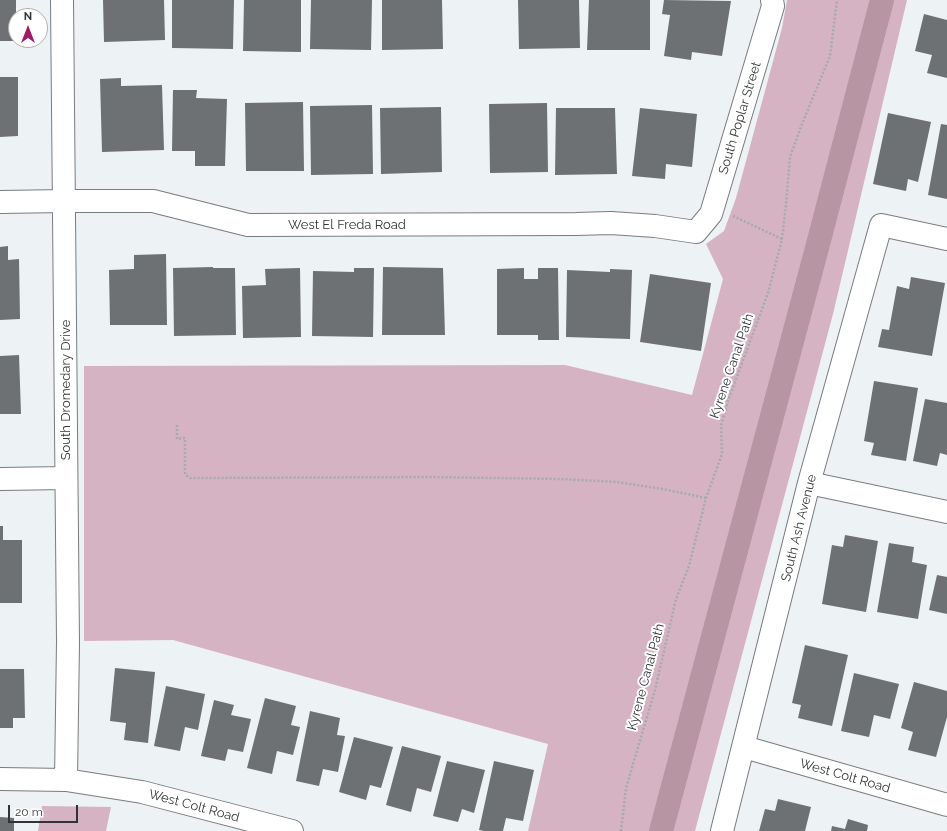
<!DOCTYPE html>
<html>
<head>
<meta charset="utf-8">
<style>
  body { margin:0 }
  #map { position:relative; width:947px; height:831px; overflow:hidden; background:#edf2f4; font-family:Raleway,sans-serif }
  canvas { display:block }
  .north { position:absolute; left:8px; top:8px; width:40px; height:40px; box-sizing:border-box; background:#fff; border:1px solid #adaeae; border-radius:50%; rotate:0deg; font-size:11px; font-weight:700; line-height:16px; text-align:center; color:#323434 }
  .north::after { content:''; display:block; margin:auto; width:14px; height:18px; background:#a01a68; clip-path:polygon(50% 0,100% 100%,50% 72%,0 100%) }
  .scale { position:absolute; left:8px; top:805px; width:70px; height:18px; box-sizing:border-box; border:2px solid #323434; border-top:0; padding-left:5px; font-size:12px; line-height:14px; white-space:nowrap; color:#323434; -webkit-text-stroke:3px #fff; paint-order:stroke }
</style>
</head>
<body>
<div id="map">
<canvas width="947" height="831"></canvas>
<div class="north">N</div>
<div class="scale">20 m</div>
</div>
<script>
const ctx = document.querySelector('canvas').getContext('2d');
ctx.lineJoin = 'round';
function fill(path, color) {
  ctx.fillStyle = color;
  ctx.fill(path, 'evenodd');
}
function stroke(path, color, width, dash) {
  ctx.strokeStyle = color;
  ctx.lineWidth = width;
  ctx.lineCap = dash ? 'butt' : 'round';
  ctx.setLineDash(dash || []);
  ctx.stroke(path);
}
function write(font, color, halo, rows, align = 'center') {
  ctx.font = font + ' Raleway,sans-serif';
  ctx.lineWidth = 4;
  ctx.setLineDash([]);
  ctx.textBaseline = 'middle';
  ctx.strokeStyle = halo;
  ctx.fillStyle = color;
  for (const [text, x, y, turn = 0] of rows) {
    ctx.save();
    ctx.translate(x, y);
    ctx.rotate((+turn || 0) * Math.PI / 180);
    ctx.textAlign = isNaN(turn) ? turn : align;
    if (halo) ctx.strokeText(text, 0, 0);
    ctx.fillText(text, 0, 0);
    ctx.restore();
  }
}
fill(new Path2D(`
  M 787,0 L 907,0 L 833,314 L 695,831 L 528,831 L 548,744 L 173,640 L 84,641 L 84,366 L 565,365 L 692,395 L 723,279 L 706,244 L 724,231 L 736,198 L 782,28 Z
  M 42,806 L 111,807 L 106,831 L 38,831 Z`), '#d6b3c2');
stroke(new Path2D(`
  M 661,831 L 817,248 L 882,0`), '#b895a3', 24);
fill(new Path2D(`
  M 0,0 L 16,0 L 16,41 L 0,41 Z
  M 103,0 L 164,0 L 165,40 L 104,42 Z
  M 172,0 L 234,0 L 233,49 L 172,48 Z
  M 244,0 L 301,0 L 301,52 L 243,51 Z
  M 311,0 L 372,0 L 371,50 L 310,49 Z
  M 382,0 L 442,0 L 443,49 L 382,50 Z
  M 518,0 L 579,0 L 580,48 L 519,49 Z
  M 589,0 L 650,0 L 650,50 L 587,50 Z
  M 664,0 L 731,1 L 722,56 L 692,52 L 691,60 L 664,56 L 670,15 L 662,14 Z
  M 924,14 L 947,20 L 947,78 L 927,73 L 932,55 L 915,51 Z
  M 0,77 L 18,77 L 18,136 L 0,137 Z
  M 121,78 L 121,86 L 162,85 L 164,150 L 102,152 L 100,79 Z
  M 173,90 L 197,90 L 196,98 L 227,99 L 225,166 L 195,166 L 195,151 L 172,151 Z
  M 303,102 L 304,171 L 246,171 L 245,103 Z
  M 547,103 L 548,172 L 490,173 L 489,104 Z
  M 372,105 L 373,174 L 311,175 L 310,106 Z
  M 441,107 L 442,172 L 381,174 L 380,108 Z
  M 556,108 L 615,108 L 617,174 L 555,175 Z
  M 640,108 L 697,114 L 692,167 L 666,164 L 665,179 L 632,176 Z
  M 888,113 L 931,122 L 918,182 L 908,179 L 906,191 L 873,184 Z
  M 941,124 L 947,125 L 947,199 L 928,195 Z
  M 8,246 L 8,260 L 19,259 L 20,319 L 0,320 L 0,247 Z
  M 166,254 L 167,325 L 110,325 L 109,270 L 134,269 L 134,255 Z
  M 213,267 L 213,268 L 235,268 L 236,335 L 174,336 L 173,268 Z
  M 383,267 L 443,268 L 445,335 L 382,335 Z
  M 300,268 L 301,337 L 243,338 L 242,286 L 266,285 L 265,269 Z
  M 354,268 L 374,268 L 373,337 L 312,336 L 313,271 L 354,272 Z
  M 524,268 L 524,279 L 538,279 L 538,268 L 558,268 L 559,340 L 538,340 L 538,335 L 497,335 L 497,269 Z
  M 610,269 L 632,270 L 630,339 L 566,337 L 567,270 L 610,272 Z
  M 650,274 L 711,283 L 701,351 L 640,342 Z
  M 911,277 L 945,283 L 932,356 L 878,347 L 882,329 L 889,330 L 897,286 L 909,289 Z
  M 19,355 L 21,414 L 0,414 L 0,356 Z
  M 874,381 L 918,388 L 906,461 L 871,455 L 874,443 L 864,441 Z
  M 925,399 L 947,403 L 947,455 L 940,453 L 937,466 L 913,461 Z
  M 0,526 L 3,526 L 3,540 L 22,540 L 22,603 L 0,603 Z
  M 845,535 L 878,541 L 866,612 L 822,604 L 832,545 L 843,547 Z
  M 889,543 L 914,547 L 912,562 L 927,565 L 918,619 L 877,612 Z
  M 937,575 L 947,577 L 947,614 L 929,610 Z
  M 805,645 L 848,655 L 832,726 L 798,718 L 801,705 L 792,703 Z
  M 115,668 L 155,672 L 148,743 L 124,740 L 126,723 L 110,721 Z
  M 0,669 L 24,669 L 25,718 L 13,718 L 13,728 L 0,728 Z
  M 854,673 L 899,684 L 890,719 L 874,715 L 869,737 L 841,731 Z
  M 914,682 L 947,691 L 947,717 L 936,757 L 908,750 L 913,732 L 901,728 Z
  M 166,686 L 205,694 L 198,730 L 185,727 L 180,751 L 154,746 Z
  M 265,698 L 296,706 L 291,725 L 300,727 L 293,755 L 277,751 L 272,774 L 247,768 Z
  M 214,700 L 234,705 L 231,715 L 251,719 L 243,752 L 228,749 L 225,761 L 201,756 Z
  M 310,711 L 340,718 L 337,735 L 345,736 L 338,772 L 323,769 L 319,786 L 296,781 Z
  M 354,737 L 393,747 L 381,788 L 370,785 L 366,800 L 339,792 Z
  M 402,746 L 441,756 L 431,792 L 417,788 L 411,812 L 386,805 Z
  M 447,761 L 485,770 L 474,813 L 462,809 L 458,822 L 433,816 Z
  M 494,761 L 534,770 L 523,821 L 506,818 L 503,831 L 484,831 L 479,830 Z
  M 778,799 L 811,807 L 805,831 L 759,831 L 765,809 L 775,811 Z
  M 0,817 L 14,818 L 14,831 L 0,831 Z
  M 848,819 L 868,825 L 867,831 L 831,831 L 832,826 L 845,829 Z`), '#6e7173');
const minor = new Path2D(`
  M 62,0 L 68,642 L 66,780
  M 0,202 L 64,201 L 153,201 L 248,225 L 576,224 L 611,223 L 655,226 L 696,232 L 711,214 L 773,6 L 772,0
  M 0,479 L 66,478
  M 809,483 L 947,512
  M 744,747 L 947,805
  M 0,779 L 66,780 L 142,792 L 292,831
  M 722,831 L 809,483 L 881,225 L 947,239`);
stroke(minor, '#787c7e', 24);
stroke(new Path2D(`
  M 733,216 L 782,239
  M 177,425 L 177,439 L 185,438 L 185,474 L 190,478 L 197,478 L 429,477 L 561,479 L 617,482 L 663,489 L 706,498
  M 621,831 L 626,788 L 655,690 L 676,599 L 689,566 L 706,498 L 722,454 L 721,426 L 728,401 L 768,293 L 782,239 L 786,205 L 790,157 L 802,124 L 830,56 L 837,0`), '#a6aaab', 2.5, [2, 2]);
stroke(minor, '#fff', 22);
write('13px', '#323434', '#fff', [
  ["South Poplar Street",740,118,-73],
  ["West El Freda Road",347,225],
  ["Kyrene Canal Path",732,366,-71],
  ["South Dromedary Drive",66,390,-90],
  ["South Ash Avenue",799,528,-76],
  ["Kyrene Canal Path",646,677,-75],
  ["West Colt Road",845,776,16],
  ["West Colt Road",194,806,15]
]);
</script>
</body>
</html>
